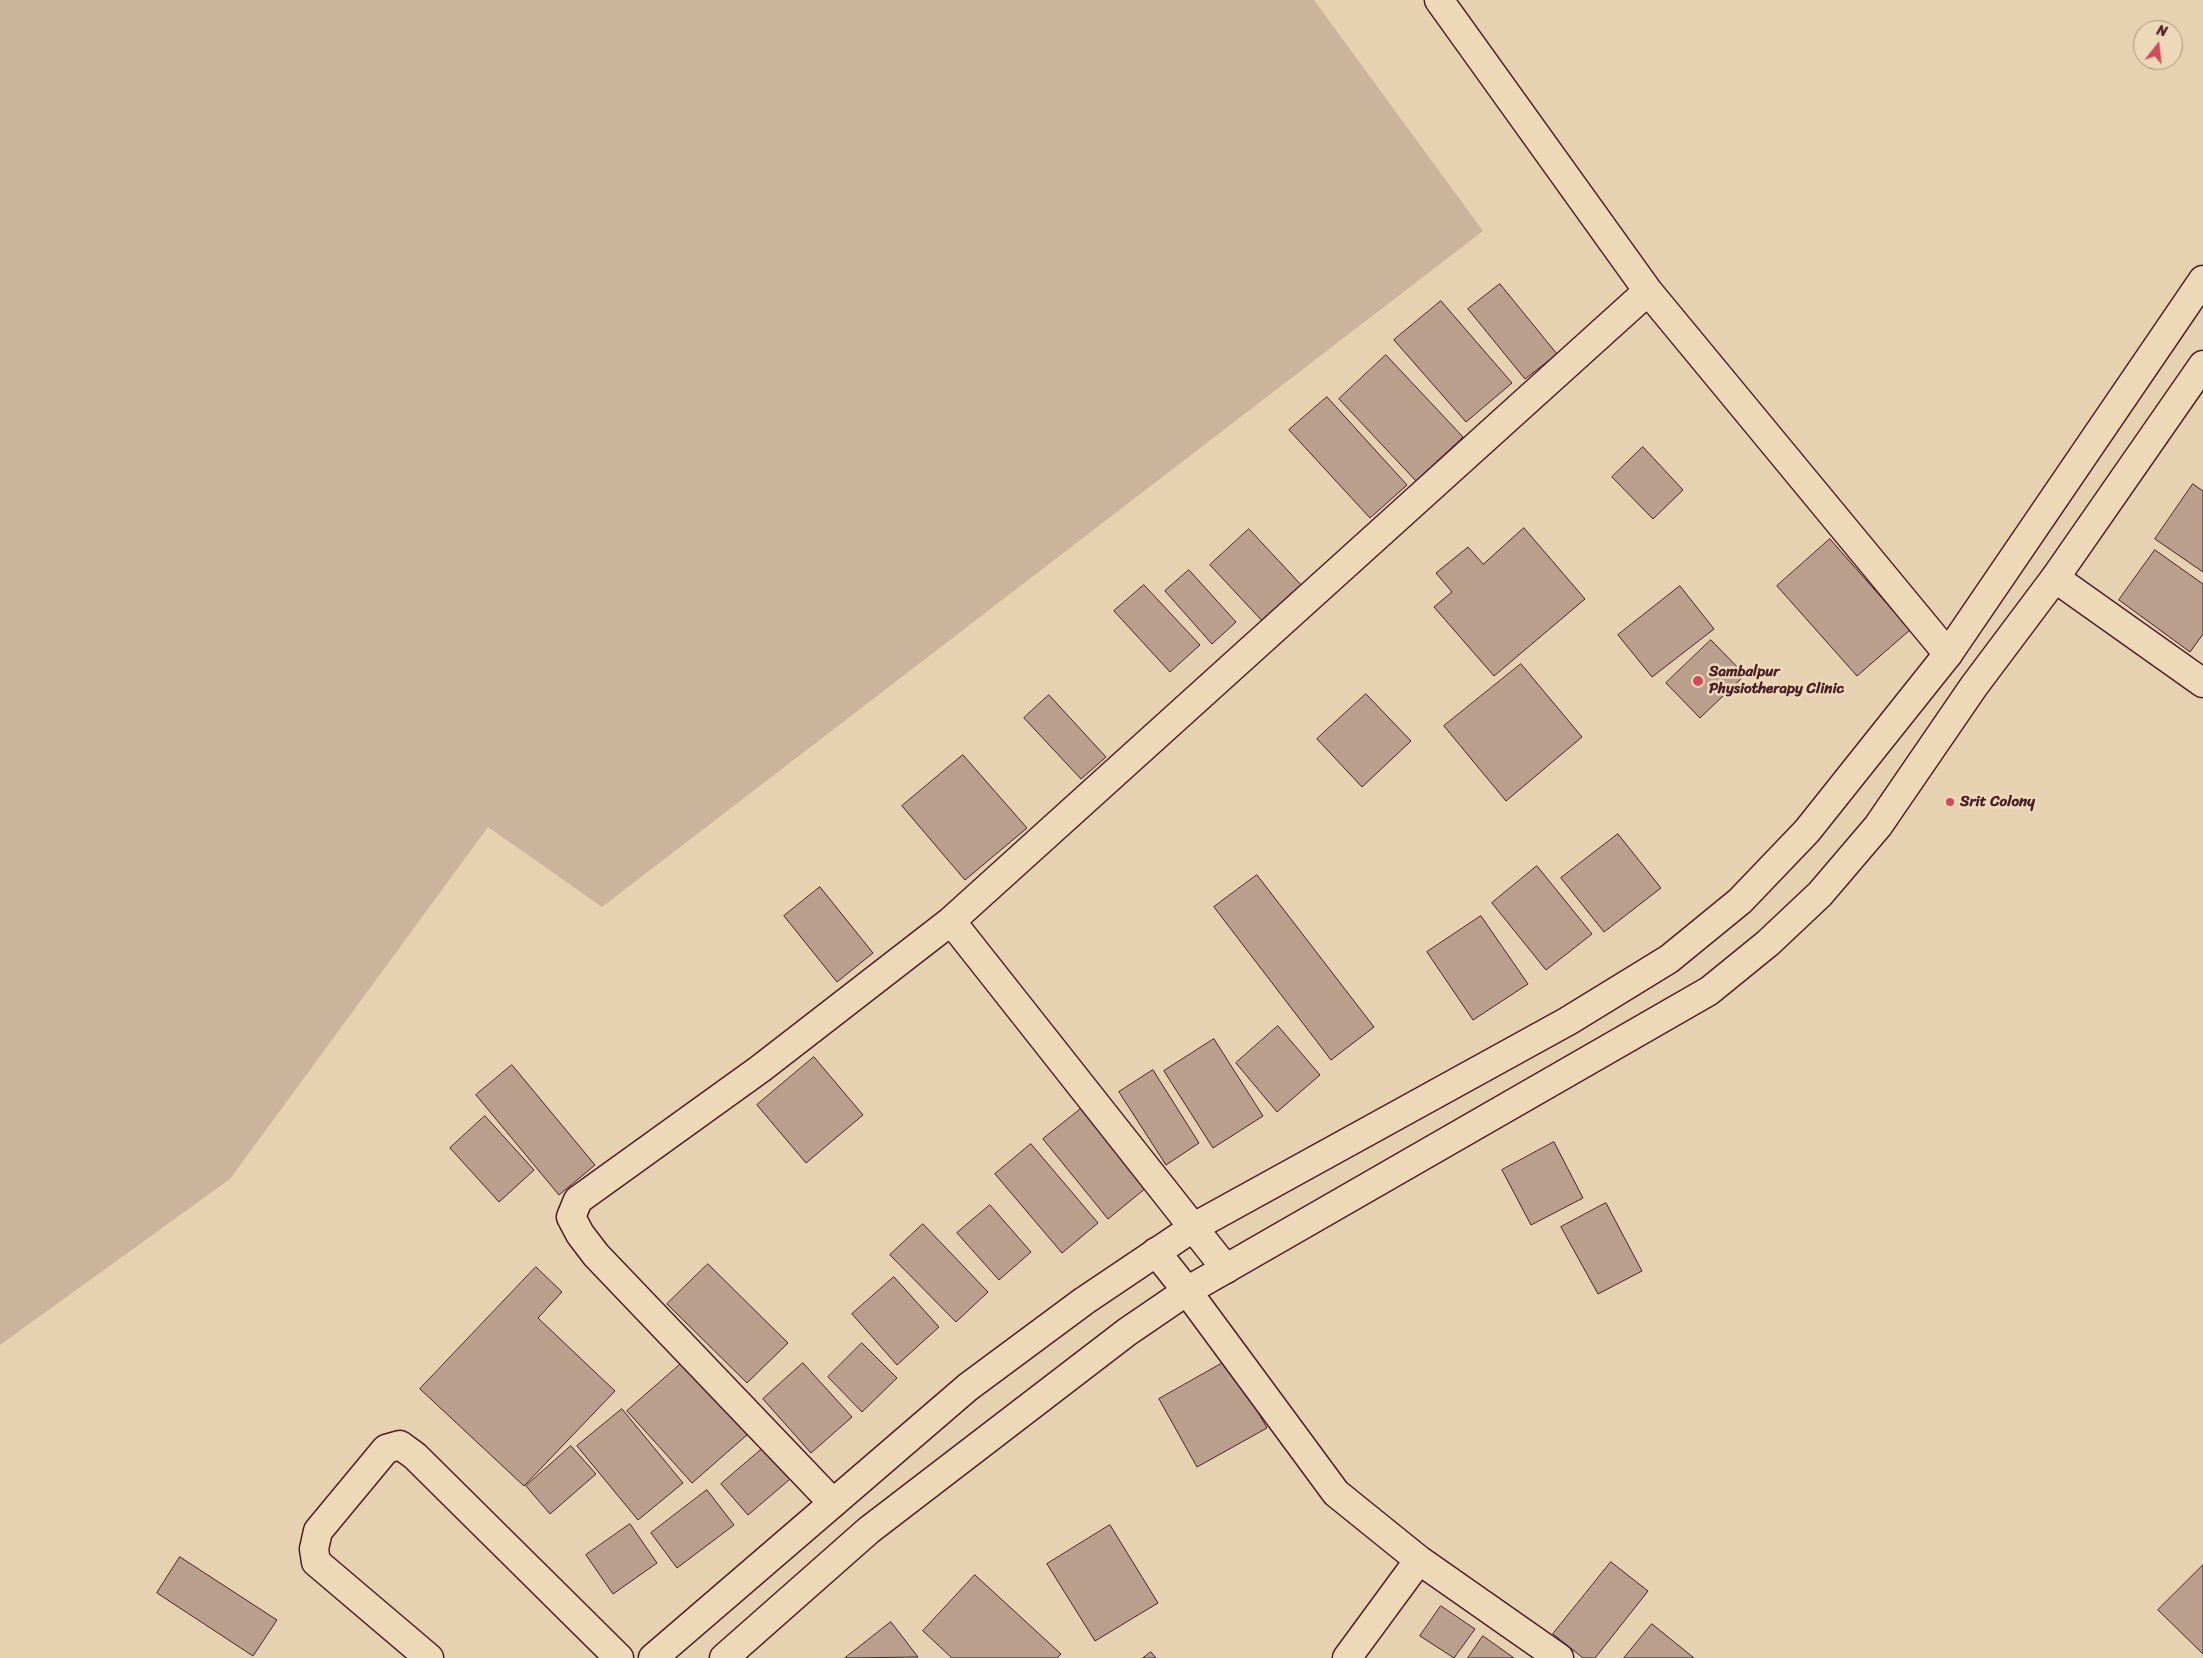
<!DOCTYPE html>
<html>
<head>
<meta charset="utf-8">
<style>
  body { margin:0 }
  #map { position:relative; width:2203px; height:1658px; overflow:hidden; background:#e6d2b1; font-family:Sriracha,sans-serif }
  canvas { display:block }
  .north { position:absolute; left:2133px; top:20px; width:50px; height:50px; box-sizing:border-box; background:#edd9b7; border:1px solid #ac8f7f; border-radius:50%; rotate:16deg; font-size:14px; font-weight:700; line-height:20px; text-align:center; color:#4a1f2b }
  .north::after { content:''; display:block; margin:auto; width:18px; height:22px; background:#d1495b; clip-path:polygon(50% 0,100% 100%,50% 72%,0 100%) }
</style>
</head>
<body>
<div id="map">
<canvas width="2203" height="1658"></canvas>
<div class="north">N</div>
</div>
<script>
const ctx = document.querySelector('canvas').getContext('2d');
ctx.lineJoin = 'round';
function fill(path, color) {
  ctx.fillStyle = color;
  ctx.fill(path, 'evenodd');
}
function stroke(path, color, width, dash) {
  ctx.strokeStyle = color;
  ctx.lineWidth = width;
  ctx.lineCap = dash ? 'butt' : 'round';
  ctx.setLineDash(dash || []);
  ctx.stroke(path);
}
function write(font, color, halo, rows, align = 'center') {
  ctx.font = font + ' Sriracha,sans-serif';
  ctx.lineWidth = 5;
  ctx.setLineDash([]);
  ctx.textBaseline = 'middle';
  ctx.strokeStyle = halo;
  ctx.fillStyle = color;
  for (const [text, x, y, turn = 0] of rows) {
    ctx.save();
    ctx.translate(x, y);
    ctx.rotate((+turn || 0) * Math.PI / 180);
    ctx.textAlign = isNaN(turn) ? turn : align;
    if (halo) ctx.strokeText(text, 0, 0);
    ctx.fillText(text, 0, 0);
    ctx.restore();
  }
}
fill(new Path2D(`
  M 0,0 L 1314,0 L 1483,231 L 602,907 L 488,827 L 230,1179 L 0,1345 Z`), '#ccb49c');
const building = new Path2D(`
  M 1500,284 L 1557,354 L 1525,379 L 1468,309 Z
  M 1441,301 L 1512,383 L 1466,422 L 1394,340 Z
  M 1386,355 L 1463,437 L 1416,481 L 1339,399 Z
  M 1327,397 L 1407,485 L 1370,518 L 1289,430 Z
  M 1643,447 L 1683,490 L 1653,519 L 1612,477 Z
  M 2193,484 L 2203,491 L 2203,572 L 2155,539 Z
  M 1524,528 L 1585,599 L 1494,676 L 1434,607 L 1452,592 L 1436,573 L 1468,547 L 1483,564 Z
  M 1249,529 L 1304,588 L 1265,624 L 1210,565 Z
  M 1830,539 L 1910,630 L 1857,676 L 1777,586 Z
  M 2155,550 L 2203,584 L 2203,634 L 2190,652 L 2119,600 Z
  M 1189,570 L 1236,622 L 1212,644 L 1165,591 Z
  M 1144,585 L 1200,645 L 1170,672 L 1114,611 Z
  M 1680,586 L 1714,629 L 1652,677 L 1618,635 Z
  M 1711,640 L 1745,675 L 1700,718 L 1666,683 Z
  M 1521,664 L 1582,737 L 1506,801 L 1444,726 Z
  M 1366,694 L 1411,741 L 1362,787 L 1317,739 Z
  M 1049,695 L 1106,757 L 1081,779 L 1024,718 Z
  M 963,755 L 1027,828 L 965,880 L 902,806 Z
  M 1618,834 L 1661,888 L 1604,932 L 1561,878 Z
  M 1537,866 L 1592,934 L 1546,970 L 1492,903 Z
  M 1257,875 L 1374,1027 L 1331,1060 L 1214,907 Z
  M 820,887 L 873,953 L 837,982 L 784,916 Z
  M 1481,916 L 1528,984 L 1473,1020 L 1427,952 Z
  M 1278,1026 L 1320,1075 L 1277,1112 L 1236,1063 Z
  M 1214,1039 L 1263,1116 L 1213,1148 L 1164,1071 Z
  M 814,1057 L 863,1115 L 806,1163 L 757,1105 Z
  M 512,1065 L 595,1165 L 559,1195 L 476,1095 Z
  M 1153,1070 L 1199,1143 L 1166,1165 L 1119,1092 Z
  M 1087,1104 L 1152,1183 L 1108,1219 L 1043,1139 Z
  M 485,1116 L 534,1170 L 499,1202 L 450,1148 Z
  M 1554,1142 L 1583,1198 L 1531,1225 L 1502,1170 Z
  M 1031,1144 L 1098,1223 L 1062,1253 L 995,1174 Z
  M 1606,1203 L 1642,1271 L 1598,1294 L 1561,1227 Z
  M 990,1205 L 1031,1252 L 999,1280 L 957,1233 Z
  M 923,1224 L 988,1292 L 956,1322 L 890,1255 Z
  M 708,1264 L 788,1343 L 747,1383 L 667,1304 Z
  M 536,1267 L 562,1292 L 538,1318 L 615,1391 L 524,1486 L 420,1389 Z
  M 894,1277 L 939,1327 L 897,1365 L 852,1314 Z
  M 862,1343 L 897,1378 L 862,1412 L 828,1377 Z
  M 1228,1360 L 1267,1428 L 1197,1467 L 1159,1399 Z
  M 683,1362 L 748,1434 L 692,1483 L 627,1411 Z
  M 803,1363 L 852,1417 L 811,1453 L 763,1399 Z
  M 622,1409 L 683,1483 L 638,1520 L 577,1446 Z
  M 769,1443 L 796,1474 L 748,1515 L 721,1484 Z
  M 571,1446 L 596,1474 L 550,1514 L 526,1486 Z
  M 707,1490 L 734,1525 L 677,1568 L 651,1533 Z
  M 630,1524 L 657,1563 L 613,1594 L 586,1555 Z
  M 1110,1525 L 1158,1603 L 1095,1641 L 1047,1564 Z
  M 180,1557 L 277,1620 L 253,1656 L 157,1593 Z
  M 1611,1562 L 1648,1591 L 1595,1658 L 1583,1658 L 1553,1634 Z
  M 2203,1565 L 2203,1654 L 2158,1610 Z
  M 975,1575 L 1061,1654 L 1057,1658 L 952,1658 L 923,1631 Z
  M 1441,1606 L 1475,1629 L 1454,1658 L 1420,1636 Z
  M 891,1622 L 918,1657 L 845,1658 Z
  M 1652,1624 L 1694,1658 L 1624,1658 Z
  M 1483,1636 L 1514,1658 L 1468,1658 Z
  M 1151,1652 L 1156,1658 L 1143,1658 Z`);
fill(building, '#baa08c');
stroke(building, '#4a1f2b', 1);
const minor = new Path2D(`
  M 1439,0 L 1648,291 L 1948,654
  M 2055,578 L 2203,683
  M 951,921 L 1226,1269
  M 1156,1252 L 1187,1291 L 1336,1493 L 1419,1560 L 1559,1658
  M 833,1503 L 596,1255 L 580,1234 L 571,1217 L 578,1200 L 760,1069 L 951,921 L 1648,291
  M 429,1658 L 316,1562 L 314,1549 L 318,1531 L 386,1449 L 400,1445 L 415,1456 L 619,1658
  M 1347,1658 L 1419,1560`);
const major = new Path2D(`
  M 653,1658 L 968,1387 L 1084,1301 L 1194,1227 L 1568,1021 L 1669,959 L 1740,901 L 1807,831 L 1948,654 L 2203,280
  M 724,1658 L 869,1530 L 1127,1332 L 1187,1291 L 1709,991 L 1768,943 L 1820,894 L 1878,826 L 1974,686 L 2055,578 L 2203,365`);
stroke(minor, '#4a1f2b', 31);
stroke(major, '#4a1f2b', 31);
stroke(minor, '#edd9b7', 28);
stroke(major, '#edd9b7', 28);
for (const [x, y, r, color] of [
  [1698,681,6,"#d1495b"],
  [1950,802,5,"#d1495b"]
]) {
  const dot = new Path2D();
  dot.arc(x, y, r, 0, 2 * Math.PI);
  ctx.fillStyle = color;
  ctx.fill(dot);
  stroke(dot, '#edd9b7', 2);
}
write('bold 15px', '#4a1f2b', '#edd9b7', [
  ["Sambalpur",1709,672],
  ["Physiotherapy Clinic",1709,689],
  ["Srit Colony",1960,802]
], 'left');
</script>
</body>
</html>
